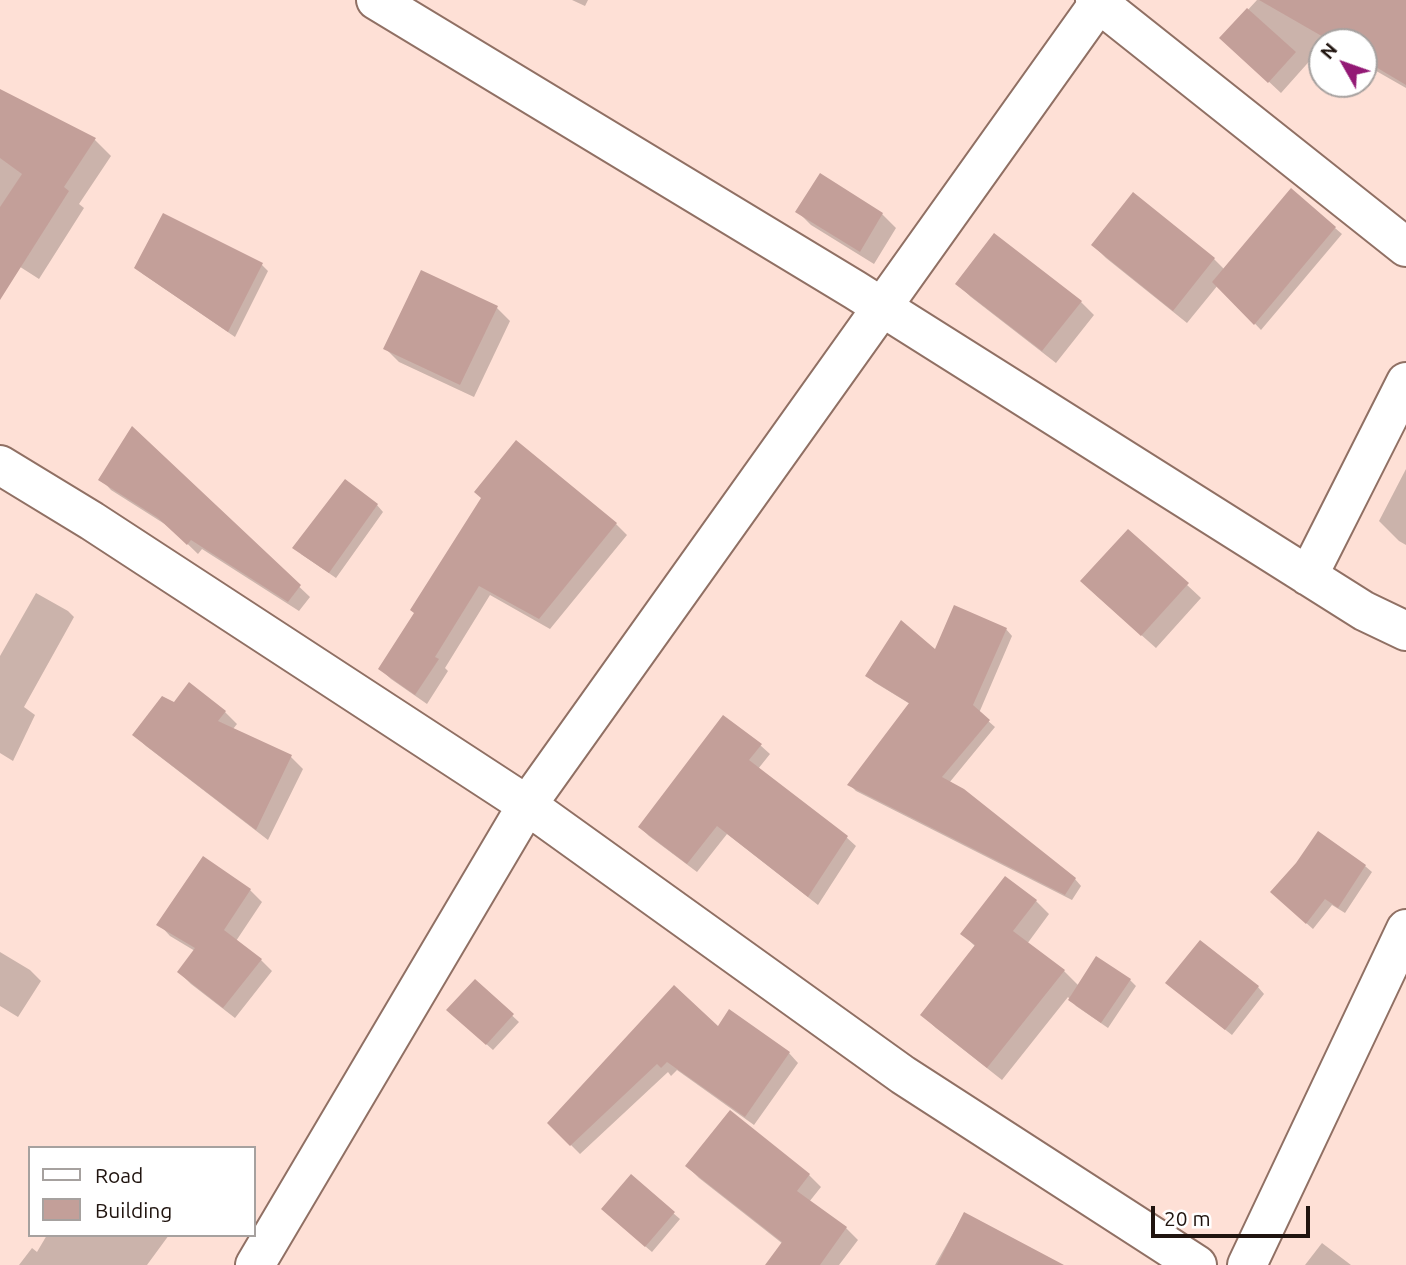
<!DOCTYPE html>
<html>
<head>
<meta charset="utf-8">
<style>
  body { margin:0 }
  #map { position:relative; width:1406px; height:1265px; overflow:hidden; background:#fee0d6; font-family:Ubuntu,sans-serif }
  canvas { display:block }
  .legend { position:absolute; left:28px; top:1146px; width:228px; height:91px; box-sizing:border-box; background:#fff; border:2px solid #a6a19f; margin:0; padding:9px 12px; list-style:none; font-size:21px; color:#20140f }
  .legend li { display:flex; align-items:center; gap:14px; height:35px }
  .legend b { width:35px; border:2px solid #a6a19f }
  .north { position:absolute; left:1308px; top:28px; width:70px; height:70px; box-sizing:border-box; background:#fff; border:2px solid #a6a19f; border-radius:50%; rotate:310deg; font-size:19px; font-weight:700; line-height:28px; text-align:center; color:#20140f }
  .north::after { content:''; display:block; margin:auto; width:24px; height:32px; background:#931975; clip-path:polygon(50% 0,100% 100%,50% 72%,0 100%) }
  .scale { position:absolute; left:1151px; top:1206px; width:159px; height:32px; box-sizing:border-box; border:4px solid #20140f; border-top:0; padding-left:9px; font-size:21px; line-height:24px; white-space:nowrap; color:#20140f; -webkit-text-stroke:5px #fff; paint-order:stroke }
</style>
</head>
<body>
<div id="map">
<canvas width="1406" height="1265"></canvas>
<ul class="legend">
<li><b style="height:9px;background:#fff"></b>Road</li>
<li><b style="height:19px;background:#c39f99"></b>Building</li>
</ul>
<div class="north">N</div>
<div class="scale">20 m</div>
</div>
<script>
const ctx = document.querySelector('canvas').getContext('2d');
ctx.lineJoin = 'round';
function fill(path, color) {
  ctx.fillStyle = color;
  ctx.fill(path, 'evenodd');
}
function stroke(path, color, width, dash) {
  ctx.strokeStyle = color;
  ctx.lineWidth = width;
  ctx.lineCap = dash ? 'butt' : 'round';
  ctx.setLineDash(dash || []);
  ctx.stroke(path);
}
fill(new Path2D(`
  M 572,0 L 588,0 L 585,6 Z
  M 1257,0 L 1406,0 L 1406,88 L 1364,64 L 1364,42 L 1326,42 L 1323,40 L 1314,56 L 1281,93 L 1222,38 Z
  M 0,91 L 95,140 L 111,156 L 79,204 L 84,208 L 39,279 L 0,254 Z
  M 798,212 L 882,214 L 896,228 L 874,264 L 811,225 Z
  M 1335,228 L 1342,234 L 1261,330 L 1218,285 L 1187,323 L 1106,258 L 1093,245 L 1214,259 L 1225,270 Z
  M 262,265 L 268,271 L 235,337 L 143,274 L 136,268 Z
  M 957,284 L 1081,302 L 1094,315 L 1056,363 L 971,297 Z
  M 497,308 L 510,321 L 474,397 L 399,362 L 385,348 Z
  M 133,429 L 310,597 L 299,611 L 202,549 L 198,554 L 171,528 L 111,490 L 101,479 Z
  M 1406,469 L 1406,545 L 1399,541 L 1379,521 Z
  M 377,505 L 383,512 L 336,578 L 301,554 Z
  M 616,524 L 627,535 L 550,629 L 490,595 L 445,668 L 448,671 L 427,704 L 391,679 L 380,669 L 416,614 Z
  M 1129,531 L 1201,598 L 1156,648 L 1096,595 Z
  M 36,593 L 68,611 L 74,617 L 24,707 L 35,715 L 13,761 L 0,753 L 0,656 Z
  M 1006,629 L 1012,636 L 979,713 L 995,727 L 949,783 L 1075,879 L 1081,886 L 1072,900 L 856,791 L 850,785 L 910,704 L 874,682 L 868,676 Z
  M 174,705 L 225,712 L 237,724 L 233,729 L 291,757 L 303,769 L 268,840 L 146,746 L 134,734 Z
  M 760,745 L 770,754 L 758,769 L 846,837 L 856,846 L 818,905 L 727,834 L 697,872 L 649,836 L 640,827 Z
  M 203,858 L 250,890 L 262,902 L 236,941 L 261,960 L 272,971 L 235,1018 L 191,984 L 179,972 L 195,951 L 170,936 L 159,924 Z
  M 1365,866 L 1372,872 L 1345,913 L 1332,905 L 1313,929 L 1279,899 Z
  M 1036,901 L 1049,914 L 1027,944 L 1064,971 L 1079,986 L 1130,980 L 1136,986 L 1108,1028 L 1076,1006 L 1068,997 L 1002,1080 L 936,1028 L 922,1015 L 976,947 L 962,934 Z
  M 0,952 L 30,970 L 41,981 L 18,1017 L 0,1006 Z
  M 475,981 L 519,1022 L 493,1050 L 455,1016 Z
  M 1258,987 L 1264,994 L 1232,1035 L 1174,989 Z
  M 718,1029 L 789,1053 L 798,1063 L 754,1125 L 677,1070 L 671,1076 L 668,1072 L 580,1154 L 549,1123 Z
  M 730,1113 L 809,1175 L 821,1187 L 809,1202 L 846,1228 L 858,1240 L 839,1265 L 793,1265 L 783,1244 L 699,1178 L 687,1166 Z
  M 673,1213 L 680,1219 L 652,1252 L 610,1216 Z
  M 964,1214 L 1031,1265 L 935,1265 Z
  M 47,1235 L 169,1235 L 147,1265 L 19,1265 L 32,1248 L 37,1252 Z
  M 1322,1243 L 1351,1265 L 1305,1265 Z`), '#0003');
fill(new Path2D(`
  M 1259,0 L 1406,0 L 1406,85 L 1364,60 L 1364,42 L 1332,42 Z
  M 1247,8 L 1296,52 L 1268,83 L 1219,38 Z
  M 0,89 L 96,138 L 64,187 L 69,191 L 0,300 L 0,207 L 22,174 L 0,158 Z
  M 820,173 L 883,213 L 860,252 L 795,212 Z
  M 1291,188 L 1336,227 L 1254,325 L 1212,282 Z
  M 1133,192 L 1215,258 L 1173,311 L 1091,245 Z
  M 163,213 L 263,263 L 228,332 L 134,268 Z
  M 994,233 L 1082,301 L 1042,351 L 955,284 Z
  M 421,270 L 498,306 L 460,385 L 383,349 Z
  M 132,426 L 301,585 L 288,602 L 191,540 L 187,545 L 158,518 L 98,480 Z
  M 516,440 L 617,523 L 539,619 L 479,586 L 435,657 L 439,659 L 415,695 L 378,669 L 414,613 L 410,610 L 481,498 L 474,492 Z
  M 345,479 L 378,504 L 329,573 L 292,548 Z
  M 1128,529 L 1189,583 L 1141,636 L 1080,581 Z
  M 954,605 L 1007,628 L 973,705 L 990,720 L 942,777 L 964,789 L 1076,878 L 1065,895 L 847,785 L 909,703 L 865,676 L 901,620 L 935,649 Z
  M 189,682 L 226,711 L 218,721 L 292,755 L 256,830 L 132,735 L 162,696 L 174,702 Z
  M 723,715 L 762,744 L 749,760 L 848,836 L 808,897 L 717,826 L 687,864 L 638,827 Z
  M 1318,831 L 1366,865 L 1338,908 L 1325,899 L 1306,924 L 1270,892 L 1296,863 Z
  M 203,856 L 251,889 L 224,930 L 262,959 L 223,1008 L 177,972 L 195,948 L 156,925 Z
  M 1005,876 L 1037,900 L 1013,931 L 1065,970 L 987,1068 L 920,1015 L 975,945 L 960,934 Z
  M 1200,940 L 1259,986 L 1225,1030 L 1165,983 Z
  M 1096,956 L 1131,979 L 1101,1023 L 1068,1000 Z
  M 475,979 L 514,1014 L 486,1045 L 446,1010 Z
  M 674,985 L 718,1026 L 729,1009 L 790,1052 L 745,1117 L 667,1062 L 661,1068 L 657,1064 L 570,1146 L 547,1123 Z
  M 730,1110 L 810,1174 L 797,1191 L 847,1227 L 820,1265 L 765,1265 L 782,1242 L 685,1166 Z
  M 631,1174 L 675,1212 L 645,1247 L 601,1209 Z
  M 964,1212 L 1064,1265 L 937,1265 Z`), '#c39f99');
const minor = new Path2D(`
  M 376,0 L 855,290 L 1364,611 L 1406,631
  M 1095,0 L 1406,247
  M 0,465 L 92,521 L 527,805 L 903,1075 L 1197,1265
  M 1308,576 L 1406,382
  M 255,1265 L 527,805 L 1101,0
  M 1247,1265 L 1406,929`);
stroke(minor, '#907064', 42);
stroke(minor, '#fff', 38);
</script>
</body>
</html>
